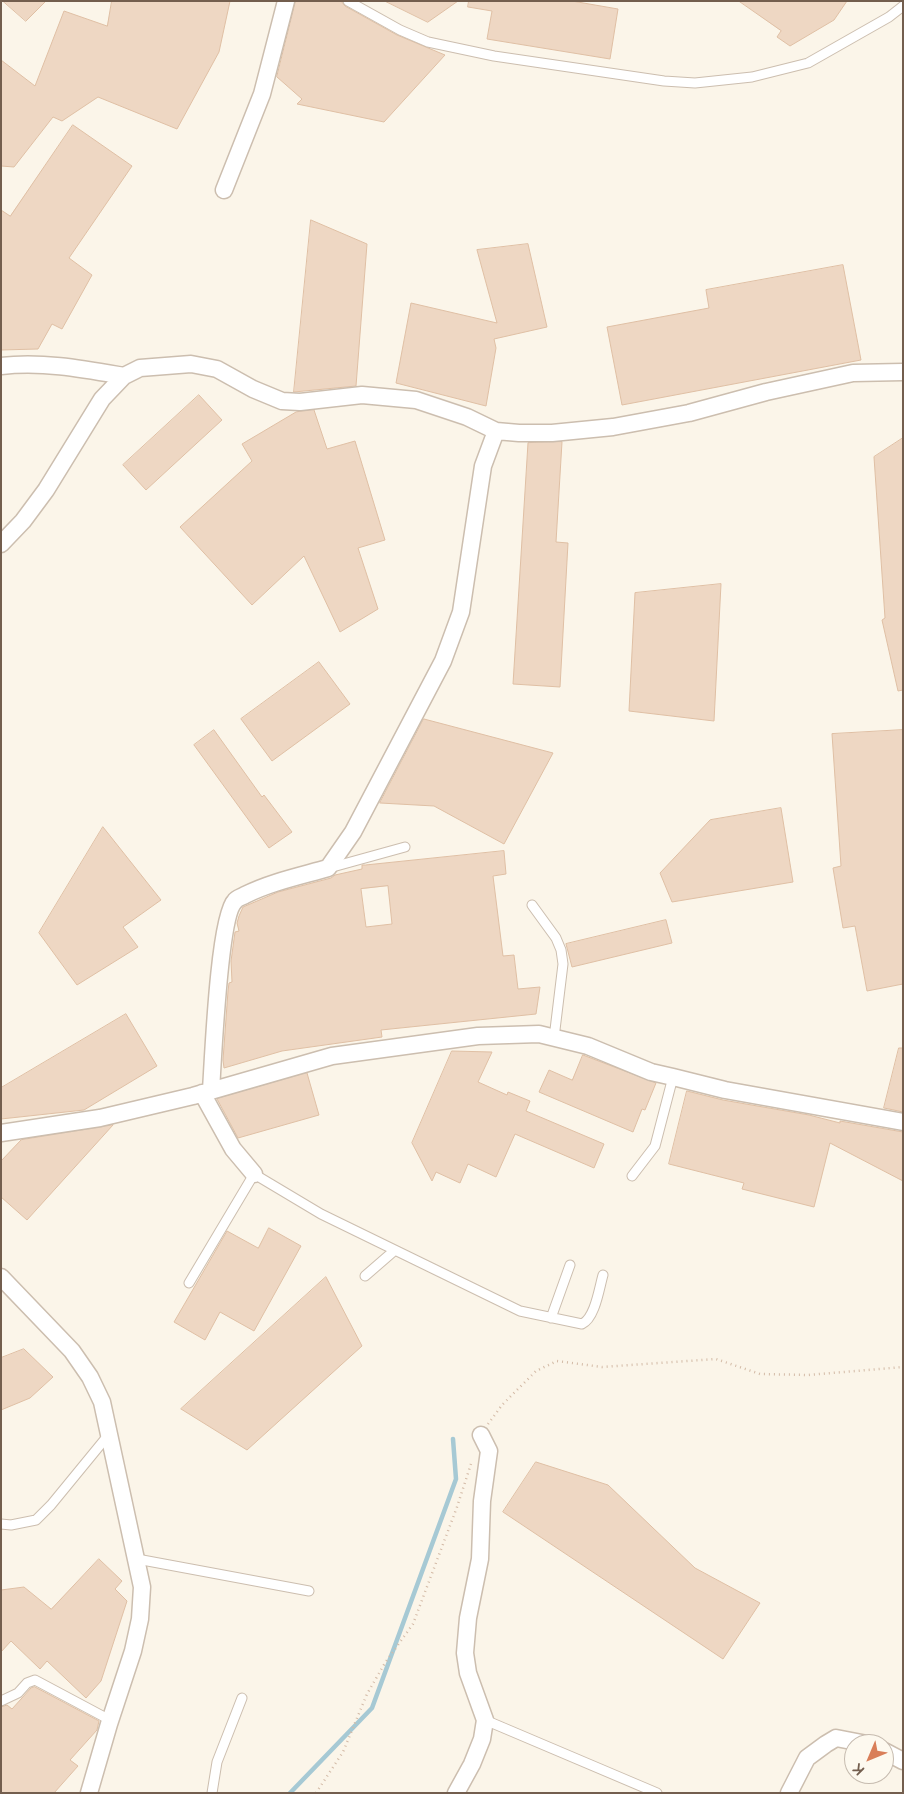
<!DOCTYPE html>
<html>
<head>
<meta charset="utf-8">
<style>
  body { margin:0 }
  #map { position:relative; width:904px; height:1794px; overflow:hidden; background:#fbf5e9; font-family:"Varela Round",sans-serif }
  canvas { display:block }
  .frame { position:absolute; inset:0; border:2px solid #735e4e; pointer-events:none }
  .north { position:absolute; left:844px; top:1734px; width:50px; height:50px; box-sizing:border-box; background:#fdf9ef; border:1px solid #c6bbaf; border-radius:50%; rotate:225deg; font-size:14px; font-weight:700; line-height:20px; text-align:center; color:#735e4e }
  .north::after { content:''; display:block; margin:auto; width:18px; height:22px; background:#d97f59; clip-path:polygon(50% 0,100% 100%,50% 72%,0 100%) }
</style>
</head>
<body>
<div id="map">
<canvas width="904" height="1794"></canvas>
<div class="frame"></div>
<div class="north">K</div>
</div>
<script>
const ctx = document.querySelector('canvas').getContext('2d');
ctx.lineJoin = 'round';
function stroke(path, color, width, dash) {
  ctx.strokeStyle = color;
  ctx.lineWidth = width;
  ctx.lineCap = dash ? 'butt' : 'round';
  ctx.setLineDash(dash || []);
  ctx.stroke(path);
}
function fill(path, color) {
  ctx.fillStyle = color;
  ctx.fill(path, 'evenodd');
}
stroke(new Path2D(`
  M 290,1793 L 372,1708 L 456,1479 L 453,1439`), '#a6c9d4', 4.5);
const building = new Path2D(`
  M 3,1 L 46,1 L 26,21 Z
  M 112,1 L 230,1 L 219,52 L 177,129 L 98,97 L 62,121 L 53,117 L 14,167 L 1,166 L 1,60 L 35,86 L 64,11 L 107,26 Z
  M 296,1 L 341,1 L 345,6 L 397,35 L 445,55 L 384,122 L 297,104 L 302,99 L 277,77 Z
  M 385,1 L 458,1 L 428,22 Z
  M 469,1 L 572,1 L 618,9 L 610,59 L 487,39 L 492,11 L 468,7 Z
  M 739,1 L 847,1 L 834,20 L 790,46 L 777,37 L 781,31 Z
  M 73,125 L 132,166 L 69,258 L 92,275 L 62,329 L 52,324 L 38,349 L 1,350 L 1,210 L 10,216 Z
  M 311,220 L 367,244 L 356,386 L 294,392 Z
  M 528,244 L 547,327 L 494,339 L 496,348 L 486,406 L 396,383 L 411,303 L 497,323 L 477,250 Z
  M 843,265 L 861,360 L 622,405 L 607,327 L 709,308 L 706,290 Z
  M 199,395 L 222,420 L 146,490 L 123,465 Z
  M 314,410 L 327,449 L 355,441 L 385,540 L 358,548 L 378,609 L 340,632 L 304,556 L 252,605 L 180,527 L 252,461 L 242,444 L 296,412 Z
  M 903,438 L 903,690 L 898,691 L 882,620 L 885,618 L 874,457 Z
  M 562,442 L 556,542 L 568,543 L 560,687 L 513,684 L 528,443 Z
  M 721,584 L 714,721 L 629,711 L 635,593 Z
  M 319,662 L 350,704 L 272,761 L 241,719 Z
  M 424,719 L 553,753 L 504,844 L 434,806 L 380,803 Z
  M 214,730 L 262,797 L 264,795 L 292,832 L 269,848 L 194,745 Z
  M 903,730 L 903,984 L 867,991 L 855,926 L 843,928 L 833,868 L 841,866 L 832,734 Z
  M 781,808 L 793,882 L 672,902 L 660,873 L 710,820 Z
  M 103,827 L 161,900 L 123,927 L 138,947 L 77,985 L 39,933 Z
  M 504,851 L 506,874 L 493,876 L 503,956 L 514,955 L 518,989 L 540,987 L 536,1014 L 381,1030 L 382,1037 L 282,1051 L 224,1068 L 223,1060 L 228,991 L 229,983 L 232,982 L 231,961 L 235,932 L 239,931 L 237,923 L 239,916 L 243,907 L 278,892 L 331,878 L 335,875 L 362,869 L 362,865 L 365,865 ZM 388,886 L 392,924 L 366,927 L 361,889 Z
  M 666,920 L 672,943 L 572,967 L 566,944 Z
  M 126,1014 L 157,1066 L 84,1110 L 1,1119 L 1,1088 Z
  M 899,1048 L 903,1048 L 903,1112 L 884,1108 Z
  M 452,1051 L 492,1052 L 478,1082 L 507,1095 L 508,1092 L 530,1101 L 526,1111 L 604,1144 L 594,1168 L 515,1134 L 496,1177 L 468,1164 L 460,1183 L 436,1172 L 432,1181 L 412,1143 Z
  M 583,1055 L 656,1083 L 645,1110 L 642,1109 L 633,1132 L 539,1092 L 549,1070 L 572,1080 Z
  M 307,1073 L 319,1115 L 238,1138 L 217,1099 Z
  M 687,1091 L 723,1100 L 809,1115 L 840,1123 L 840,1121 L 903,1132 L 903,1181 L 830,1143 L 814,1207 L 742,1189 L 744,1183 L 669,1164 Z
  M 113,1125 L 27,1220 L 1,1197 L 1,1161 L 21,1140 Z
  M 269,1228 L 301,1246 L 254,1331 L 220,1312 L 205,1340 L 174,1322 L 227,1231 L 258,1248 Z
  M 326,1277 L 362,1346 L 247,1450 L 181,1409 Z
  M 24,1349 L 53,1377 L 30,1398 L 1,1410 L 1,1358 Z
  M 536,1462 L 608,1485 L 695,1568 L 760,1603 L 723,1659 L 503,1512 Z
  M 99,1559 L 122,1581 L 115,1589 L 127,1601 L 101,1681 L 86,1698 L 47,1661 L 40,1669 L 11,1641 L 1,1652 L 1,1590 L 24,1587 L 51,1609 Z
  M 35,1687 L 99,1721 L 97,1730 L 70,1760 L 78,1766 L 54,1793 L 1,1793 L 1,1707 L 7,1705 L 12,1709 L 31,1688 Z`);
fill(building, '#eed7c3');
stroke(building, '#dfbfa4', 1);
const lane = new Path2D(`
  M 348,1 L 400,30 L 428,42 L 494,56 L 664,81 L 695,83 L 752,77 L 808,63 L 889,17 L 903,6
  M 329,868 L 405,847
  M 532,905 L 556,938 L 561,950 L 563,964 L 554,1038
  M 632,1176 L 655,1146 L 673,1077
  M 365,1276 L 395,1250
  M 189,1283 L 254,1174 L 321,1214 L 520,1311 L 582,1324 C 595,1318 599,1289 603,1275
  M 551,1318 L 570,1265
  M 1,1524 L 11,1525 L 36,1520 L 51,1505 L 110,1433
  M 137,1559 L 309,1591
  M 1,1701 L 18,1693 L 27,1683 L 35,1680 L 110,1720
  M 485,1720 L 657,1793
  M 212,1793 L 217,1762 L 242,1698`);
const street = new Path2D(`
  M 224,190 L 262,94 L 286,1
  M 1,366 C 42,361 84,369 124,376
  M 1,544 L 23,521 L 46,490 L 102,399 L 124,376 L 140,368 L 191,364 L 217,369 L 253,389 L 282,401 L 300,402 L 362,395 L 416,400 L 467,417 L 496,431 L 519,433 L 552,433 L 613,427 L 689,413 L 766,392 L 853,373 L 903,372
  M 211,1090 C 213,1061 219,916 235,901 C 237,898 242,897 245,895 C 271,882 300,876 328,868 L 353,832 L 443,661 L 461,612 L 483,466 L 496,431
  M 202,1093 L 233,1149 L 254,1174
  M 1,1133 L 100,1118 L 193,1096 L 332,1056 L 478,1036 L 539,1034 L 588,1046 L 651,1072 L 673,1077 L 725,1090 L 903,1122
  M 1,1277 L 72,1351 L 90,1377 L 102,1402 L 142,1587 L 140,1619 L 133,1651 L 109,1724 L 89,1793
  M 884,1751 L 903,1761
  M 456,1793 L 472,1764 L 482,1739 L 485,1720 L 468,1673 L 465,1653 L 468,1618 L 480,1559 L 482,1501 L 489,1451 L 481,1435
  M 789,1793 L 807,1758 L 826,1744 L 836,1738 L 867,1744`);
stroke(lane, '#ccbeaf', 11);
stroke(street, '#ccbeaf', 19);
stroke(new Path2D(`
  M 488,1424 L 502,1405 L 536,1371 L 557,1361 L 602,1367 L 716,1359 L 760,1374 L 808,1375 L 903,1367
  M 316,1793 L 343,1752 L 367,1694 L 385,1663 L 413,1624 L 457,1507 L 471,1464`), '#d3baa6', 2.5, [1, 4]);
stroke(lane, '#fff', 9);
stroke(street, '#fff', 16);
</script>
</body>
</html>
